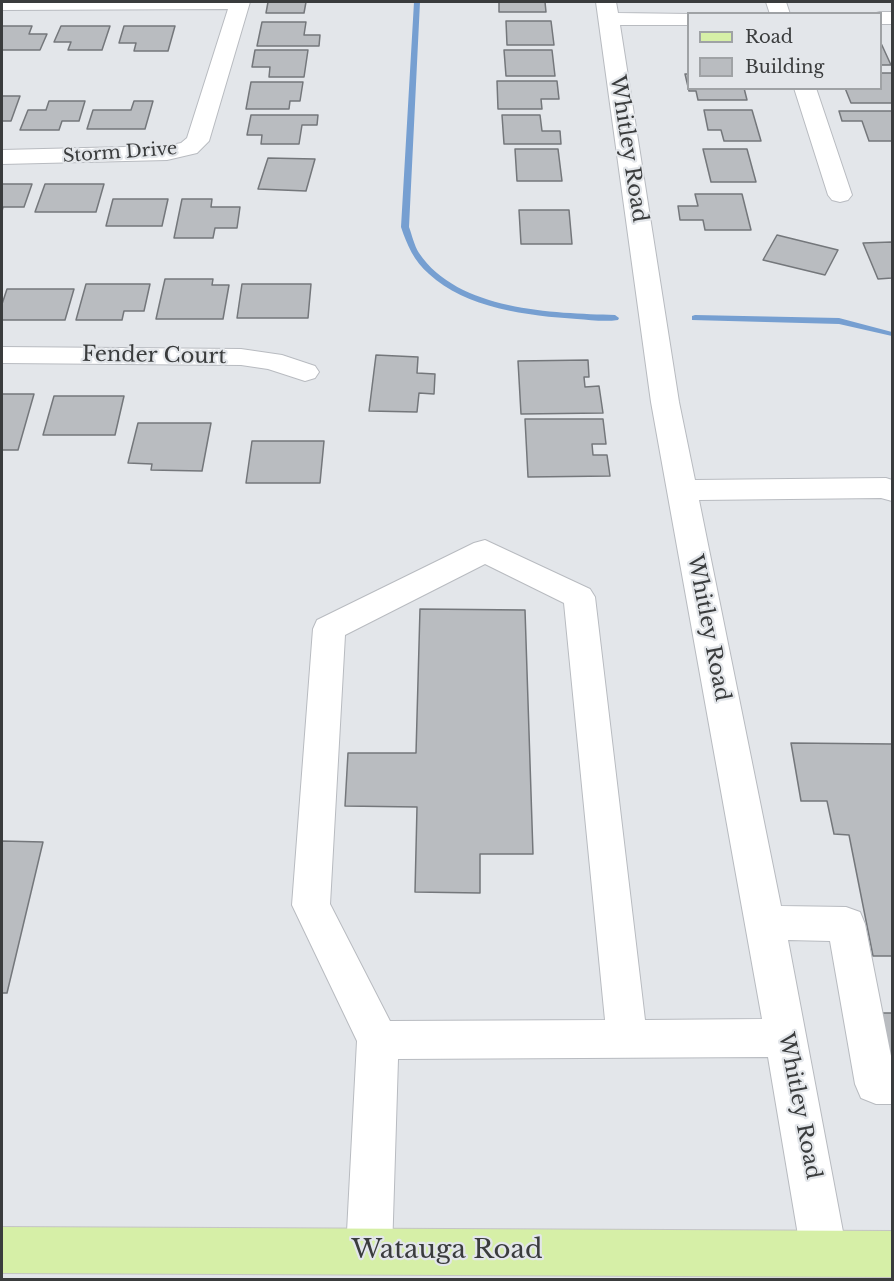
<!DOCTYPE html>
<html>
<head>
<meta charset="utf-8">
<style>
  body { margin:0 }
  #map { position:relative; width:894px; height:1281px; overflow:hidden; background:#e3e6ea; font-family:"Libre Baskerville",serif }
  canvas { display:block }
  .frame { position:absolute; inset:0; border:3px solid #3a3c3d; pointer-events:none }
  .legend { position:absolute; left:687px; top:12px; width:195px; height:78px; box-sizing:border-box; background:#e3e6ea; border:2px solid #9fa2a5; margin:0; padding:8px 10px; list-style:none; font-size:18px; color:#3a3c3d }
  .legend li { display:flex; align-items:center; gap:12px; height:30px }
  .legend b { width:30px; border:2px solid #9fa2a5 }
</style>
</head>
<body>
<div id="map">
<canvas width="894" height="1281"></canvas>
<div class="frame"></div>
<ul class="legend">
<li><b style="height:8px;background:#d6efa7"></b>Road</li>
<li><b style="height:16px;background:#b9bcc0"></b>Building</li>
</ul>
</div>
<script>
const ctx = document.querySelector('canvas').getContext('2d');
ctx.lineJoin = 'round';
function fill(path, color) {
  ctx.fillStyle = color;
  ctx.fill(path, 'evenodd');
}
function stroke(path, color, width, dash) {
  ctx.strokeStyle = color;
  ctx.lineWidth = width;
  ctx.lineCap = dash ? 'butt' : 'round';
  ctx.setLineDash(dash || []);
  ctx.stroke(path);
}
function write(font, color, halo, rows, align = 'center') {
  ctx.font = font + ' "Libre Baskerville",serif';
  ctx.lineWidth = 4.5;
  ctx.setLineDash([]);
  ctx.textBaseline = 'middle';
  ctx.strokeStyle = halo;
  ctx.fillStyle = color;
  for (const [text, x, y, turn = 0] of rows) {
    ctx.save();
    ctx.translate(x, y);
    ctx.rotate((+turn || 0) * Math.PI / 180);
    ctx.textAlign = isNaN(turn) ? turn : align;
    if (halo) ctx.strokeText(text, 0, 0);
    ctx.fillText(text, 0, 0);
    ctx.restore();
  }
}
fill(new Path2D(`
  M 414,2 L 420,2 L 409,227 C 412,235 414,245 419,253 C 458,311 553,313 615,315 L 619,318 L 618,320 C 605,322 590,320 577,319 C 529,316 465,308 429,274 C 414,261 407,245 401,227 Z
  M 695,315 L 839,318 L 892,332 L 892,336 L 839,324 L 692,320 L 692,316 Z`), '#769fd1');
const building = new Path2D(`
  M 268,2 L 306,2 L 304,13 L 266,13 Z
  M 499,2 L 545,2 L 546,12 L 499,12 Z
  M 506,21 L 551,21 L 554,45 L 507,45 Z
  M 262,22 L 306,22 L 304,35 L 320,35 L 319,46 L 257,46 Z
  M 2,26 L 32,26 L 29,34 L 47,34 L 40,50 L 2,50 Z
  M 61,26 L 110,26 L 102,50 L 68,50 L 71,42 L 54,42 Z
  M 124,26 L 175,26 L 168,51 L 134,51 L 136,43 L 119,43 Z
  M 880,41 L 891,65 L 880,65 Z
  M 255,50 L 308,50 L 304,77 L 269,77 L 270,67 L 252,67 Z
  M 504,50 L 552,50 L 555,76 L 506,76 Z
  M 880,73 L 892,73 L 892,103 L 851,103 L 845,88 L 880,88 Z
  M 685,74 L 688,74 L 688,88 L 744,88 L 747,100 L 698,100 L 696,91 L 689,91 Z
  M 497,81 L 557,81 L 559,99 L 541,99 L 542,109 L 498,109 Z
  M 251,82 L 303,82 L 300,101 L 290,101 L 289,109 L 246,109 Z
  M 2,96 L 20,96 L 11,121 L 2,121 Z
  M 49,101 L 85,101 L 79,121 L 62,121 L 59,130 L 20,130 L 28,110 L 46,110 Z
  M 134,101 L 153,101 L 145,129 L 87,129 L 93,110 L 131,110 Z
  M 704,110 L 752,110 L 761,141 L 724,141 L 721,130 L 708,130 Z
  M 839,111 L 892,111 L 892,141 L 869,141 L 862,121 L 842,121 Z
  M 251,115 L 318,115 L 317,125 L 302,125 L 299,144 L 261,144 L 262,135 L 247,135 Z
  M 502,115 L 540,115 L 542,131 L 560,131 L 561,144 L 504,144 Z
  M 515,149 L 558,149 L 562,181 L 517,181 Z
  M 703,149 L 747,149 L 756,182 L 711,182 Z
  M 268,158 L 315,159 L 306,191 L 258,189 Z
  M 2,184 L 32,184 L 24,207 L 3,207 L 2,211 Z
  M 45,184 L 104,184 L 96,212 L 35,212 Z
  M 695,194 L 742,194 L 751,230 L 705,230 L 703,220 L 680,220 L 678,206 L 698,206 Z
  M 113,199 L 168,199 L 162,226 L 106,226 Z
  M 182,199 L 212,199 L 211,207 L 240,207 L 237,228 L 215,228 L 213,238 L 174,238 Z
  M 519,210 L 569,210 L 572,244 L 521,244 Z
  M 777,235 L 838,250 L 825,275 L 763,260 Z
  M 892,242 L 892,278 L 878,279 L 863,243 Z
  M 165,279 L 213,279 L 212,285 L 229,285 L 223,319 L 156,319 Z
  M 86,284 L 150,284 L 144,311 L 124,311 L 122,320 L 76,320 Z
  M 242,284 L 311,284 L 308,318 L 237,318 Z
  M 7,289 L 74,289 L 65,320 L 2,320 L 2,304 Z
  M 376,355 L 418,357 L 417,373 L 435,374 L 434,394 L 419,393 L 417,412 L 369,411 Z
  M 588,360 L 589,377 L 584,377 L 585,387 L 599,386 L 603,413 L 521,414 L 518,361 Z
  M 2,394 L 34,394 L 18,450 L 2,450 Z
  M 54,396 L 124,396 L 115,435 L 43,435 Z
  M 525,419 L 603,419 L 606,444 L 592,444 L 593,455 L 607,455 L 610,476 L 528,477 Z
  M 138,423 L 211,423 L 202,471 L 151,470 L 152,464 L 128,463 Z
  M 252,441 L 324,441 L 320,483 L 246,483 Z
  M 420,609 L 525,610 L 533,854 L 480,854 L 480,893 L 415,892 L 417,807 L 345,806 L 348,753 L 416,753 Z
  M 791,743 L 892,744 L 892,956 L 873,956 L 849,835 L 834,834 L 827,801 L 801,801 Z
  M 2,841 L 43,842 L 7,993 L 2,993 Z
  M 872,1013 L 892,1013 L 892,1057 L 882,1057 Z`);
fill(building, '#b9bcc0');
stroke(building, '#74777b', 1.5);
const minor = new Path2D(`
  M 2,2 L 250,2 L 209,141 L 197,153 L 167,160 L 2,164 L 2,150 L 167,146 L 181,143 L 187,138 L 228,9 L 2,10 Z
  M 596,2 L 616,2 L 618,13 L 691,14 L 688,14 L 688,25 L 620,25 L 679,402 L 695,480 L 886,478 L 892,480 L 892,501 L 881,498 L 699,500 L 781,906 L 846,907 L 860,912 L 865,924 L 892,1061 L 892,1104 L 876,1104 L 861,1098 L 855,1084 L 830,941 L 788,940 L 847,1253 L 840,1269 L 824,1276 L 808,1269 L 801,1253 L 768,1057 L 398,1059 L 392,1251 L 385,1267 L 369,1274 L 353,1267 L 346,1251 L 357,1041 L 292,905 L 313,629 L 317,620 L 474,543 L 485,540 L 590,589 L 595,597 L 645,1020 L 762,1019 L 651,402 ZM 485,564 L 564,603 L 605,1020 L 390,1021 L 330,904 L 345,635 Z
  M 766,2 L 786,2 L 790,14 L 770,14 Z
  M 880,12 L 892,12 L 892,24 L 880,24 L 880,14 L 873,14 Z
  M 794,88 L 816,88 L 852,195 L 848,200 L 840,202 L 832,200 L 828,195 Z
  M 2,347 L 241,349 L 282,355 L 315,366 L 319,372 L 315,378 L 305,381 L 268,369 L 241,365 L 2,363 Z`);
const major = new Path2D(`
  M 2,1227 L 892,1231 L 892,1277 L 2,1273 Z`);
stroke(minor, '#b8bbc0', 2);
stroke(major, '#c4c4c5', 2);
fill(minor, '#fff');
fill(major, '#d6efa7');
write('18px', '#3a3c3d', '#e3e6ea', [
  ["Storm Drive",120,153,-4]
]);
write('21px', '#3a3c3d', '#e3e6ea', [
  ["Whitley Road",628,149,81],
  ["Fender Court",154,356,1],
  ["Whitley Road",708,628,79],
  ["Whitley Road",799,1106,79]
]);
write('26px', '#3a3c3d', '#e3e6ea', [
  ["Watauga Road",447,1251]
]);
</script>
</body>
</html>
